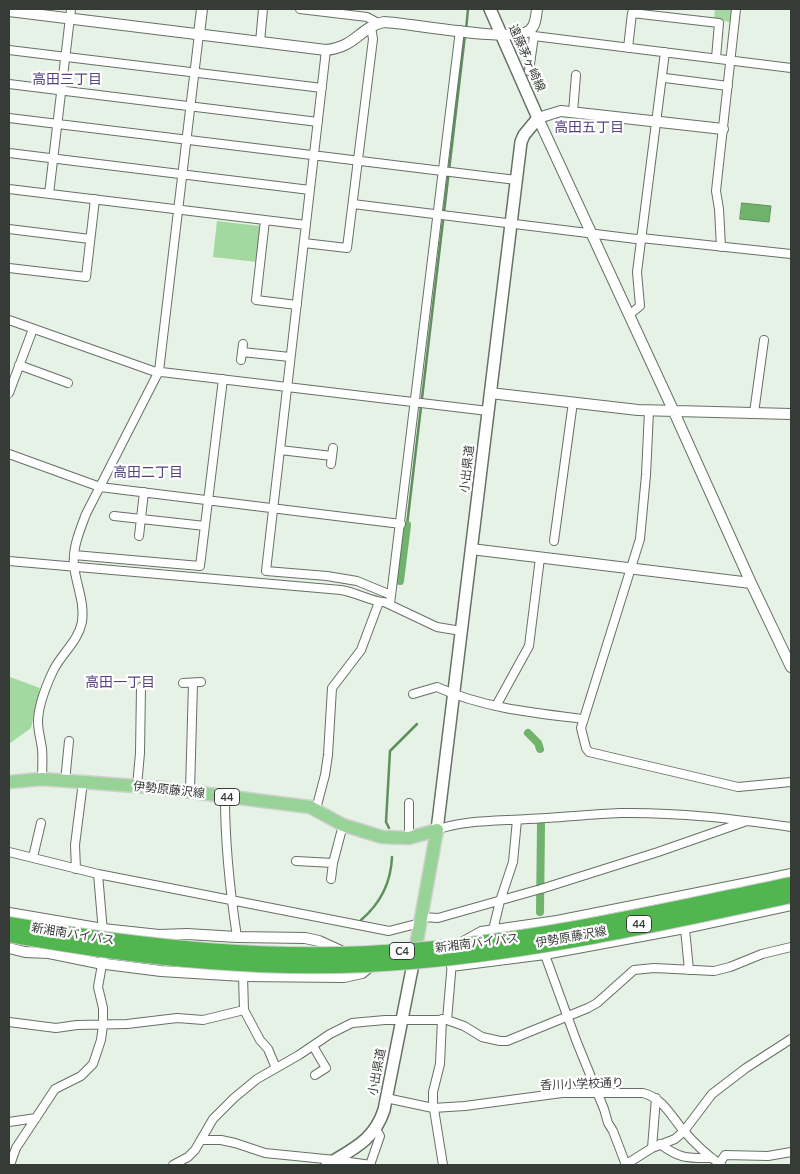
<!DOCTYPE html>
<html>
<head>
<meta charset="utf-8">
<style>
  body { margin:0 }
  #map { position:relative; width:800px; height:1174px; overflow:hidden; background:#e7f2e6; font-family:Lato,sans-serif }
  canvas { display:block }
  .frame { position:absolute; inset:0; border:10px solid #373b37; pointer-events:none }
</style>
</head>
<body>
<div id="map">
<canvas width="800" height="1174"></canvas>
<div class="frame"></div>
</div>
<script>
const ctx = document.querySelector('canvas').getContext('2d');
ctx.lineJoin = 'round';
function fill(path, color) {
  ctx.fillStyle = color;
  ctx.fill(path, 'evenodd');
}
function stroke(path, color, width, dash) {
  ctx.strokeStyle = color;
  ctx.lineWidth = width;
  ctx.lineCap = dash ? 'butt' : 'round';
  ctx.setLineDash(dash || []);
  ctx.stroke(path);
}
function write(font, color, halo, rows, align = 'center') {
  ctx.font = font + ' Lato,"Noto Sans JP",sans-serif';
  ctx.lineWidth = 4.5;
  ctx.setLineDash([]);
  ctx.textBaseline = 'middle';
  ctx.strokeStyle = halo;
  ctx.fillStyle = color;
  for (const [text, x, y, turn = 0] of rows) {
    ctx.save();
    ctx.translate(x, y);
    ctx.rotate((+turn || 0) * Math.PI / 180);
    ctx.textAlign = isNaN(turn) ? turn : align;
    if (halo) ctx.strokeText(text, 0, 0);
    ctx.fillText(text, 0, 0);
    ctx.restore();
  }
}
fill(new Path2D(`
  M 715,9 L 732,9 L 731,22 L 714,20 Z
  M 217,221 L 260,226 L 257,262 L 213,257 Z
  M 9,662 L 10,677 L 40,688 L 31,728 L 9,744 Z`), '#a3d8a0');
const water = new Path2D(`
  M 742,203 L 771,206 L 769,222 L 740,219 Z`);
fill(water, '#70b36d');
stroke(water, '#5f8f5d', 1);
stroke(new Path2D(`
  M 466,30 L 468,9
  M 407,525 L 465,35
  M 389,828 L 386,822 L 390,751 L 417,724
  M 361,920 C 381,903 391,883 392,857`), '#5f8f5d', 2.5);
stroke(new Path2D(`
  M 400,581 L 407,525
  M 528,733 L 538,743 L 540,749
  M 540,912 L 541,825`), '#70b36d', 8);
const minor = new Path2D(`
  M 300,9 L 367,17 L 378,23
  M 529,31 L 534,36 L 791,68
  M 260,42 L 263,9
  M 628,48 L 632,13 L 719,23 L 716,58
  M 9,50 L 322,88
  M 326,50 L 266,571 L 327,576 L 357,581 L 391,595
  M 529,71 L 534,36
  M 665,78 L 728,86
  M 9,84 L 318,122
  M 573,112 L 576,75
  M 9,118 L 516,180
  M 9,153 L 310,190
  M 9,189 L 306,225
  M 49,194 L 71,9
  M 353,204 L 636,239 L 641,238 L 791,254
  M 265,220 L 256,300 L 297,305
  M 9,229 L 90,239
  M 304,243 L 347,248 L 373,39 L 371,27
  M 721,247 L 719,209 L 716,191 L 736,9
  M 9,268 L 86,277 L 95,199
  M 629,315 L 640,306 L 637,272 L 665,52
  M 9,320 L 153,371 L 488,411
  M 242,352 L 290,357
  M 241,360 L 243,344
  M 19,365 L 68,383
  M 9,393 L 33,329
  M 649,411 L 646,475 L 640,539 L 581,728 L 586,748 L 589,752 L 738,787 L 791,782
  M 754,413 L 764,340
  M 280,450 L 332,456
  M 9,454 L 100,487 L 401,524
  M 331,464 L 333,448
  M 114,516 L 205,526
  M 139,536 L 144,492
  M 554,541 L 573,402
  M 74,555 L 200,566 L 223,379
  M 9,561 L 341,590 C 355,592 373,602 384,602 L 437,627 L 461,631
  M 390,604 L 460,30
  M 183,683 L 201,682
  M 413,694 L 437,687 C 483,708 534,713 584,719
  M 496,706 L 529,646 L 540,558
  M 42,779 C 42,769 43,759 42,749 C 41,740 38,731 38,722 C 38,706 46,686 53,671 C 61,654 78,642 82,622 C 85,603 76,584 74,566 C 72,548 80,530 86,514 L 159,371 L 199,34
  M 65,781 L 69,741
  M 137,786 L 140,753 L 141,687
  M 190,791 L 193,683
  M 225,797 C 225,844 230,891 237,937
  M 316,809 L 325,775 L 328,755 L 332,688 L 361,650 L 379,602
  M 437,830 C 461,820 502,821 528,819 C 559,818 589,814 620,813 C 677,812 735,819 791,827
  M 409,838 L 409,803
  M 9,852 L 98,874 L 389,931 L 420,923
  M 33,857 L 41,823
  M 296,861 L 333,863
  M 76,869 L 75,845 L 83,782
  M 98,874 L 103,932
  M 768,878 L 791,873
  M 331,879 L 333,863 L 343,825
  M 541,889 L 658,852 L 744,822
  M 421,917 L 438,918 L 537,890
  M 685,929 L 689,970
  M 493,930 L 500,901 L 513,862 L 517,820
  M 462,944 L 463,941 L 481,931 L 557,920 L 768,878 L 775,888
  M 545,955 L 576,1040 L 604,1109 L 608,1123 L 613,1131 L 626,1165
  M 451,967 L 545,955 L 685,929 L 791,906
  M 243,976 L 244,1010 L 260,1040 L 268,1049 L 276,1068
  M 442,1019 L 440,1064 L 433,1092 L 433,1103 L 443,1165
  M 447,1020 L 452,962
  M 9,1022 L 56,1028 L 77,1025 L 127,1024 L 177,1018 L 203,1020 L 244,1010
  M 313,1046 L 326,1068 L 315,1075
  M 386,1098 L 433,1108 L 465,1106 L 562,1093 L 643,1093 C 663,1098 671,1116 683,1130 C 694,1143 707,1155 721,1165
  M 9,1122 L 36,1118
  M 202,1140 L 221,1140 L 235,1143 L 265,1153 L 335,1160 L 371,1165
  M 660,1144 C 680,1159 687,1158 712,1158
  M 652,1148 L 656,1098
  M 719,1164 L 725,1155 L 768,1156 L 791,1152
  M 10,1165 L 16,1148 L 55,1089 L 81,1076 L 93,1064 L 101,1040 L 103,1025 L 103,1008 L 98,987 L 103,959
  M 173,1165 L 188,1157 L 195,1150 L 213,1119 L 234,1098 L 257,1079 L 299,1055 L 330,1034 L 352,1023 L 385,1020 L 447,1020 L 464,1026 L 482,1037 L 500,1041 L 507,1041 L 588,1008 L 597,1003 L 634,970 L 654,968 L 714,971 L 730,967 L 762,954 L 791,947
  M 370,1165 L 380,1136 L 376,1129
  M 625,1165 L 652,1148 L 675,1139 L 684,1131 L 712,1094 L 746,1068 L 791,1039`);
const tertiary = new Path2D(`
  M 9,11 L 326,50 C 356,47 360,27 384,22 C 410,23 516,44 530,30 C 536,25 536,16 537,9
  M 199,34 L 202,9
  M 723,129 L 561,111 L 538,118 L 674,412 L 751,583 L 791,667
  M 490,393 L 638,410 L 791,414
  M 471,549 L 751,583
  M 9,913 L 103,929 L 159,935 L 187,934 L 237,937 L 305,938 L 319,941 L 343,952
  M 9,948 L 25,952 L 49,953 L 98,963 L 161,971 L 243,976 L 344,977 L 362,973 L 373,964`);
const secondary = new Path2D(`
  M 437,830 L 521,142 L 524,135 L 538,118 L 490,9
  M 327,1165 C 352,1149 374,1141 384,1110 L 414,959`);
const primary = new Path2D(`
  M 9,782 L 42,779 L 161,788 L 310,807 L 343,825 L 382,837 L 409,838 L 437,830 L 414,957`);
stroke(minor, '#677066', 10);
stroke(tertiary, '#677066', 12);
stroke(secondary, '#677066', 14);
stroke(primary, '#cfd0cf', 15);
stroke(minor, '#fff', 8);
stroke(tertiary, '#fff', 10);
stroke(secondary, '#fff', 11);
stroke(primary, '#97d396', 12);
const motorwayBridge = new Path2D(`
  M 9,924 C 142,947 277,962 412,950 C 540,940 666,910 791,884
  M 9,935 C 141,959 277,974 412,962 C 540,951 666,923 791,896`);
stroke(motorwayBridge, '#cfd0cf', 16, []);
stroke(motorwayBridge, '#51b650', 14);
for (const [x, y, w] of [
  [227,797,25],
  [639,924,25],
  [402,951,25]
]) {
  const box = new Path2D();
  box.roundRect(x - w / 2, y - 8.5, w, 17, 4);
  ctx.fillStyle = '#fff';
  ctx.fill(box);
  stroke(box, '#373b37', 1);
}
write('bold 11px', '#373b37', null, [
  ["44",227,797],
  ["44",639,924],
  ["C4",402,951]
]);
write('12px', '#373b37', '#fff', [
  ["遠藤茅ヶ崎線",527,58,66],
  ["小出県道",467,469,-83],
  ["伊勢原藤沢線",169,790,6],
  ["新湘南バイパス",73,934,9],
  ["伊勢原藤沢線",571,937,-10],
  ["新湘南バイパス",477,943,-7],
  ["小出県道",377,1072,-79],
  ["香川小学校通り",582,1084,-2]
]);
write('14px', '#544482', '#fff', [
  ["高田三丁目",67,79],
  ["高田五丁目",589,127],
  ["高田二丁目",148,472],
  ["高田一丁目",120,682]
]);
</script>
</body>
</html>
